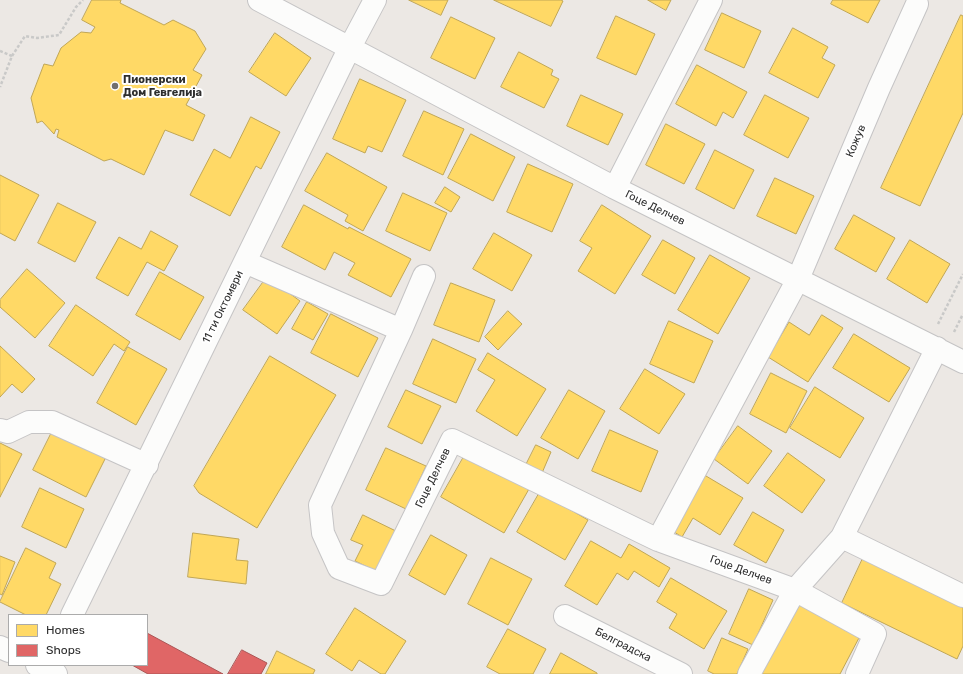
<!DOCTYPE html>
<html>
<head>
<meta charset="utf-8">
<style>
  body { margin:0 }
  #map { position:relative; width:963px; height:674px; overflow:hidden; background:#ece8e4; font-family:Rubik,sans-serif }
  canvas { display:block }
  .legend { position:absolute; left:8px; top:614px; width:140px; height:52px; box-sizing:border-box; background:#fff; border:1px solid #ababab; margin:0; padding:5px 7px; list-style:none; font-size:12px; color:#2e2e2e }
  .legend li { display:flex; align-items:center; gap:8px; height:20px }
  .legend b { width:20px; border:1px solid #ababab }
</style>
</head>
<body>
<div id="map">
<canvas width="963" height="674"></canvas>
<ul class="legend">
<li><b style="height:11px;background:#ffd966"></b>Homes</li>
<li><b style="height:11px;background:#e06666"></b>Shops</li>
</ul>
</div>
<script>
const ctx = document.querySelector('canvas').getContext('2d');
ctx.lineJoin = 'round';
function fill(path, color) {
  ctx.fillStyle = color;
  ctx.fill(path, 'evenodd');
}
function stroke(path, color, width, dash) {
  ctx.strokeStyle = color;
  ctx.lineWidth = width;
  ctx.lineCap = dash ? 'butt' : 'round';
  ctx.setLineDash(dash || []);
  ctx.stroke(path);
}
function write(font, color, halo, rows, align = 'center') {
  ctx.font = font + ' Rubik,sans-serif';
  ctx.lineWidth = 4;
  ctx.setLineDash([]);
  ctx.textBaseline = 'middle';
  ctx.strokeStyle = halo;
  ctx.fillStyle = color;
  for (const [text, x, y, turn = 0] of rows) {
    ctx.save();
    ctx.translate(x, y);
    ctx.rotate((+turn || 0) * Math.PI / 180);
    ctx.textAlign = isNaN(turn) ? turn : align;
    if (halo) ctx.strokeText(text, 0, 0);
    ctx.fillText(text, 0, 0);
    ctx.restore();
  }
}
const homes = new Path2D(`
  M 92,0 L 121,0 L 120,3 L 164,25 L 173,20 L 195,31 L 206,49 L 193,70 L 202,75 L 186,105 L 205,115 L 193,141 L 165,130 L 144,175 L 111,159 L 104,161 L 57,137 L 59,130 L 56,129 L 54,134 L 42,121 L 37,123 L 31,98 L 44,64 L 53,66 L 61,48 L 81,32 L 91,33 L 95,27 L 82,20 Z
  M 409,0 L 448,0 L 441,15 Z
  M 494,0 L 561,0 L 563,1 L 551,26 Z
  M 648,0 L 671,0 L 666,10 Z
  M 833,0 L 880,0 L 868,23 L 831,4 Z
  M 722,13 L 761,31 L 744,68 L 705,50 Z
  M 961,15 L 963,16 L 963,113 L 920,206 L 881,188 Z
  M 616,16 L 655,34 L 636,75 L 597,58 Z
  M 451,17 L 495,38 L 475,79 L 431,58 Z
  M 793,28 L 828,47 L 822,58 L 835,65 L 818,98 L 769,73 Z
  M 275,33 L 311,58 L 286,96 L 249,72 Z
  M 519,52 L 553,70 L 551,75 L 559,79 L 544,108 L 501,87 Z
  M 697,65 L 747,92 L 733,118 L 723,112 L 716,126 L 676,104 Z
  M 360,79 L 406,100 L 382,152 L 368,146 L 365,153 L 333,139 Z
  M 581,95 L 623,114 L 608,145 L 567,126 Z
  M 765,95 L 809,118 L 788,158 L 744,135 Z
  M 424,111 L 464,129 L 443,175 L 403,156 Z
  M 251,117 L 280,132 L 261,169 L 256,166 L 230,216 L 190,195 L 214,149 L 230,158 Z
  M 666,124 L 705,144 L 684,184 L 646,165 Z
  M 471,134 L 515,157 L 493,201 L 448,178 Z
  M 715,150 L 754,170 L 734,209 L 696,189 Z
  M 327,153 L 387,187 L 363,231 L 345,221 L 348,215 L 305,191 Z
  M 528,164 L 573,184 L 552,232 L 507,212 Z
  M 0,175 L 39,195 L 15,241 L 0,233 Z
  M 775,178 L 814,196 L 796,234 L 757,216 Z
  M 445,187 L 460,197 L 451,212 L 435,203 Z
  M 403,193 L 447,213 L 430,251 L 386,231 Z
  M 58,203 L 96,222 L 75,262 L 38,243 Z
  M 304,205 L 348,229 L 349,227 L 411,259 L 391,297 L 348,275 L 355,263 L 334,252 L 325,270 L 282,247 Z
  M 602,205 L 651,236 L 615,294 L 578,271 L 592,248 L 580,241 Z
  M 854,215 L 895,238 L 876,272 L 835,249 Z
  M 151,231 L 178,246 L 164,271 L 147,262 L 128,296 L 96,278 L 119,237 L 141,249 Z
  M 494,233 L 532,255 L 512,291 L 473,269 Z
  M 663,240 L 695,258 L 675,294 L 642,275 Z
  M 910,240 L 950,264 L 927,303 L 887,279 Z
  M 710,255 L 750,278 L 718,334 L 678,310 Z
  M 27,269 L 65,303 L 35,338 L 0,307 L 0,300 Z
  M 160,272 L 204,297 L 180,340 L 136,315 Z
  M 267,277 L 300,301 L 277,334 L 243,310 Z
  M 451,283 L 495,300 L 479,342 L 434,325 Z
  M 307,302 L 328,314 L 313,340 L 292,329 Z
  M 76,305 L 130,342 L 124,351 L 114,344 L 93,376 L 49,346 Z
  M 508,311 L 522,324 L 498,350 L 485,337 Z
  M 331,314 L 378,338 L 358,377 L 311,353 Z
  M 822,315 L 843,328 L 808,382 L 768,357 L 789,322 L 809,335 Z
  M 669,321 L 713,341 L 694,383 L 650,364 Z
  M 854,334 L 910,368 L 889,402 L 833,368 Z
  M 433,339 L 476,359 L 456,403 L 413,384 Z
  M 0,346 L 35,379 L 22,393 L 12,384 L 0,397 Z
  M 128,347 L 167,369 L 136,425 L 97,403 Z
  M 488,353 L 546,389 L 517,436 L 476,411 L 495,380 L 478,370 Z
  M 270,356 L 336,395 L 257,528 L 199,493 L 194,486 Z
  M 645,369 L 685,394 L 659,434 L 620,409 Z
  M 771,373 L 807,391 L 786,433 L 750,414 Z
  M 815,387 L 864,418 L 840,458 L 790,428 Z
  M 406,390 L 441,406 L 422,444 L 388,427 Z
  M 569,390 L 605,411 L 578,459 L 541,438 Z
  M 738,426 L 772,451 L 748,484 L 714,459 Z
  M 54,428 L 107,455 L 86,497 L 33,470 Z
  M 610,430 L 658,451 L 641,492 L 592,471 Z
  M 0,443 L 22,454 L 0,497 Z
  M 536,445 L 551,452 L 542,473 L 526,465 Z
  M 386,448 L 426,466 L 406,509 L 366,490 Z
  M 466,453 L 529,489 L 504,533 L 441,497 Z
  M 788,453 L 825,480 L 802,513 L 764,486 Z
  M 701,473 L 743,498 L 720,535 L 693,518 L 682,537 L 668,528 Z
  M 40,488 L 84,509 L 66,548 L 22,527 Z
  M 540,492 L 588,520 L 565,560 L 517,532 Z
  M 753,512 L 784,530 L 766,563 L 734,545 Z
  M 363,515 L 400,533 L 380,573 L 355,561 L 363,545 L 351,540 Z
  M 193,533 L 239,539 L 236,560 L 248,561 L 246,584 L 188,577 Z
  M 431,535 L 467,555 L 445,595 L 409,575 Z
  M 591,541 L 621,558 L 629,544 L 670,568 L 659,587 L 634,571 L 628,580 L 617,573 L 597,605 L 565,586 Z
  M 26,548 L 56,563 L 49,578 L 61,584 L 46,615 L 26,615 L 0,602 Z
  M 865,554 L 963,601 L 963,646 L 957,659 L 842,603 Z
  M 0,556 L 15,562 L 2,595 L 0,594 Z
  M 491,558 L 532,579 L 508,625 L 468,604 Z
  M 671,578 L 727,611 L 704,649 L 669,628 L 677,614 L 657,602 Z
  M 749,589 L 773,600 L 753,645 L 729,634 Z
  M 795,598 L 861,634 L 840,674 L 754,674 Z
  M 355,608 L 406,641 L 385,674 L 381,674 L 359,660 L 352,671 L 326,654 Z
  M 508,629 L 546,649 L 533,674 L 500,674 L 487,667 Z
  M 722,638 L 748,649 L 737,674 L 714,674 L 708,671 Z
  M 277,651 L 315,670 L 313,674 L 266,674 Z
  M 561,653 L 597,673 L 597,674 L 550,674 Z`);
fill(homes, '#ffd966');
stroke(homes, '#c0a655', 1);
const shops = new Path2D(`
  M 147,633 L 223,674 L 148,674 L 132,665 L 147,665 Z
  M 242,650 L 267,663 L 261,674 L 228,674 Z`);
fill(shops, '#e06666');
stroke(shops, '#ab5555', 1);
const street = new Path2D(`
  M 259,0 L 615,188 L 963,362
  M 615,188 L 711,0
  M 245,262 L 401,330
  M 424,276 L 401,330 L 320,505 L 323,533 L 339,568 L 381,584 L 452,440 L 658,540 L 795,590 L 875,634 L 857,674
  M 0,430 L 8,432 L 29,422 L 52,422 L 147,465
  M 842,537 L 963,596
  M 658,540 L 798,279 L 879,88 L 917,4
  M 72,615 L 349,49 L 375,0
  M 565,616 L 681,674
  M 749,674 L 795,590 L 842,537 L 937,348`);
const secondary = new Path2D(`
  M 0,647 L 9,651
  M 37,665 L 56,674`);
stroke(street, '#c5c4c5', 24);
stroke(secondary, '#c5c4c5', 24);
stroke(new Path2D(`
  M 0,51 L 12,56 L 0,87
  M 12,56 L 25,36 L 37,38 L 59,35 L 76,7 L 83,0
  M 938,324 L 963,274
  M 954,332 L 963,314`), '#c9c9c8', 2.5, [3, 2]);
stroke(street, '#fcfcfb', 22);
stroke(secondary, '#fcfcfb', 22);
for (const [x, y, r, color] of [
  [115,86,4,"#706f6e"]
]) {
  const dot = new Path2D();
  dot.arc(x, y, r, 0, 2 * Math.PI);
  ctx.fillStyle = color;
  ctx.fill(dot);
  stroke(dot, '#fff', 1.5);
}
write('bold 11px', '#2e2e2e', '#fff', [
  ["Пионерски",123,80],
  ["Дом Гевгелија",123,93]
], 'left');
write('11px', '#2e2e2e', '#fff', [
  ["Кожув",856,141,-67],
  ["Гоце Делчев",655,208,26],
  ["11 ти Октомври",223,307,-64],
  ["Гоце Делчев",433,478,-64],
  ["Гоце Делчев",741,570,20],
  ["Белградска",623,645,27]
]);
</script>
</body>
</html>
